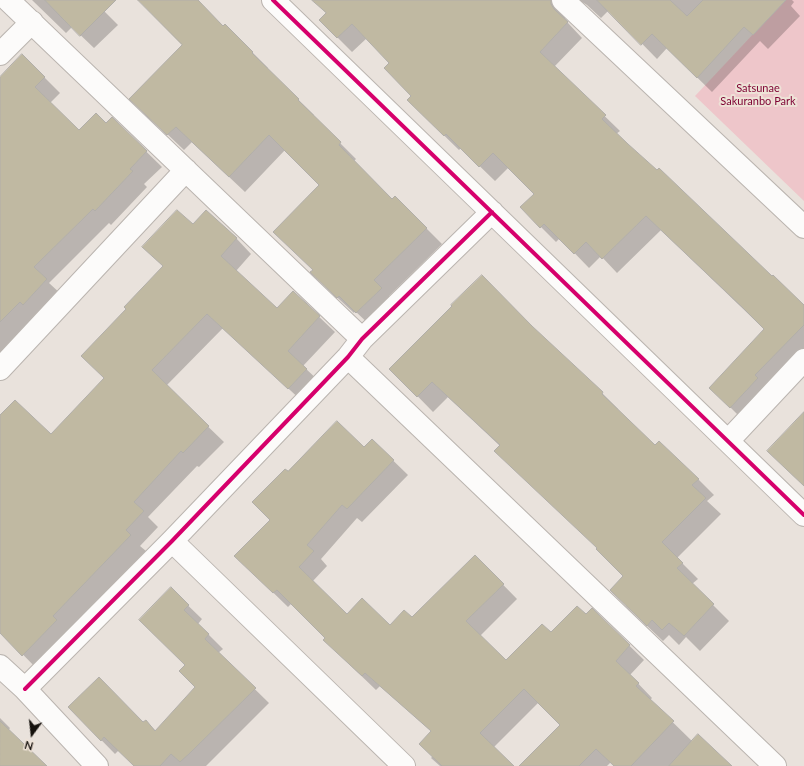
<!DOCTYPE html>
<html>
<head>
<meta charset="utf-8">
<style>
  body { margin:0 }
  #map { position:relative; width:804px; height:766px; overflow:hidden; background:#e9e2dc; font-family:Lato,sans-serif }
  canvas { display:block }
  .north { position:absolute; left:12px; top:714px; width:40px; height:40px; -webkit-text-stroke:3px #eee2d7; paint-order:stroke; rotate:195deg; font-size:11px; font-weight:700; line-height:16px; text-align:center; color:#14100c }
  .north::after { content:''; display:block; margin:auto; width:14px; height:18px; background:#14100c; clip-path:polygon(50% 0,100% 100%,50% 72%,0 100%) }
</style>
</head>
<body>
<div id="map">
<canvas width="804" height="766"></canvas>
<div class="north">N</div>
</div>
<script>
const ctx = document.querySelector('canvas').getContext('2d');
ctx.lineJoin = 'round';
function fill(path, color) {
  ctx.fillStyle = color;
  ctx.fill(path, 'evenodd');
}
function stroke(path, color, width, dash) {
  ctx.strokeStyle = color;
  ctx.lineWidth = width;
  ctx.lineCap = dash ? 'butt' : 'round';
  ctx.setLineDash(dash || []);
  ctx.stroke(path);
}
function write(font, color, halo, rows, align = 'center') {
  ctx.font = font + ' Lato,sans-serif';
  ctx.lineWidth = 4;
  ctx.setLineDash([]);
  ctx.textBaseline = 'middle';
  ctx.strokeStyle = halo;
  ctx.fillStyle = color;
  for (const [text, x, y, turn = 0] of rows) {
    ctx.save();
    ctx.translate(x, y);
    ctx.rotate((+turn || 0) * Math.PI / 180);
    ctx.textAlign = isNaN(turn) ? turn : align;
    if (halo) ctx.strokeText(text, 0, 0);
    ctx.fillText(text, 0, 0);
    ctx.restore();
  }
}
fill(new Path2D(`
  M 785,0 L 804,0 L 804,201 L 695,96 Z`), '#eec6ca');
fill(new Path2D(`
  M 32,0 L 93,0 L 118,25 L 94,48 L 72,27 L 66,33 Z
  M 148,0 L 197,0 L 223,27 L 225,25 L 268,68 L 267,69 L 314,115 L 313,116 L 356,159 L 354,161 L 392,200 L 395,197 L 442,244 L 389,296 L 397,304 L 373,328 L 355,311 L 354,313 L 327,288 L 314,270 L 320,185 L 285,150 L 245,192 L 192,142 L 184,150 L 146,114 L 183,45 Z
  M 322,0 L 792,0 L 794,2 L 791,6 L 800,16 L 768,49 L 760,41 L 712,92 L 667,48 L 657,59 L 614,15 L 608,11 L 601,18 L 587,5 L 582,2 L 575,2 L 565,12 L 565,19 L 568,23 L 582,38 L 554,67 L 620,131 L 616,134 L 804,306 L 804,355 L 745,422 L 725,402 L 765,330 L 661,230 L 617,273 L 601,256 L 589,268 L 560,238 L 556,242 L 521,207 L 535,194 L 509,167 L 495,181 L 461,148 L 459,150 L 423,115 L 391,63 L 367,38 L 352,52 L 320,20 L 327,14 Z
  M 22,55 L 60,93 L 50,103 L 79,131 L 106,124 L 112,118 L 162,167 L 144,184 L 147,187 L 111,225 L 109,223 L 49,283 L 62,295 L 0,354 L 0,78 Z
  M 193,226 L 236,238 L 251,254 L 236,271 L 277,309 L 293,292 L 335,332 L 303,366 L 322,384 L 304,403 L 223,328 L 166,386 L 224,442 L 199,467 L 197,466 L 148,517 L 158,527 L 140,546 L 146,551 L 68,632 L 38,670 L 0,631 L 0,417 L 51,435 L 105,378 L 128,309 L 164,267 L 143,247 Z
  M 534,329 L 602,393 L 618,409 L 617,410 L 655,446 L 698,479 L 714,495 L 707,501 L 721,514 L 677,558 L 698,579 L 692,584 L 729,621 L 700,651 L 686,637 L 679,645 L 669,635 L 663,641 L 626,606 L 625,576 L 500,446 L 448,397 L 433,412 L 391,369 Z
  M 372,440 L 408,475 L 362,522 L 357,518 L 321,559 L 327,566 L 312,582 L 347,616 L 390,626 L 412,619 L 475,556 L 517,599 L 480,636 L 506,661 L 551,634 L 586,616 L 592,609 L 644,660 L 630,675 L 652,698 L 650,700 L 693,742 L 730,766 L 615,766 L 611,762 L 607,766 L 527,766 L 561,725 L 538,703 L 493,748 L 512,766 L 440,766 L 431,758 L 433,756 L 432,732 L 380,686 L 376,690 L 324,640 L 326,638 L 292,603 L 288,607 L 250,570 L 271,520 L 288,473 L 365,448 Z
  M 171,589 L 202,619 L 198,624 L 223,649 L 218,653 L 269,703 L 206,766 L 135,766 L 119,750 L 115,754 L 69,707 L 143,723 L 146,721 L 156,731 L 196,687 L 186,665 Z
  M 0,718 L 10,728 L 8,731 L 45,766 L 0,766 Z`), '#0003');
const building = new Path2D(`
  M 45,0 L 116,0 L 80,36 Z
  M 138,0 L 198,0 L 223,26 L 225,24 L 253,52 L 252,53 L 299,99 L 298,100 L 341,142 L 339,145 L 392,199 L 395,196 L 427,228 L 374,280 L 382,288 L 356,313 L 339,296 L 337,298 L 310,272 L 313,270 L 273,232 L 319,185 L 269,135 L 229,177 L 176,127 L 167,135 L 129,99 L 182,45 Z
  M 312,0 L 551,0 L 551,4 L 554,9 L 568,22 L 540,52 L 606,115 L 602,119 L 628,144 L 657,170 L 659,168 L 772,276 L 773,275 L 804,305 L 804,325 L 755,375 L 758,378 L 730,408 L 709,388 L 764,329 L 742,307 L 646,216 L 602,259 L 586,242 L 574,254 L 544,224 L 540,228 L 520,207 L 534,194 L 493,153 L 479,167 L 446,134 L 444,136 L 407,100 L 411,96 L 384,68 L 389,63 L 352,24 L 337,38 L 319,20 L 326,13 Z
  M 597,0 L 670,0 L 687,16 L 703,0 L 786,0 L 753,35 L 744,27 L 697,78 L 652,34 L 641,45 Z
  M 22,54 L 45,77 L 35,87 L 79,130 L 96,113 L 106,123 L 112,117 L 147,151 L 130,169 L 133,171 L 95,211 L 93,209 L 34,267 L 47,279 L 23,305 L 20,302 L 0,322 L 0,77 Z
  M 177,210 L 193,224 L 206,210 L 237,238 L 221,256 L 277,308 L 293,291 L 320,316 L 288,351 L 307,369 L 288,389 L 207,314 L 152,370 L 209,426 L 183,453 L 181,451 L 134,502 L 144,511 L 126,530 L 131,535 L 53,616 L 57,620 L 22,656 L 0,633 L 0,415 L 15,400 L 51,434 L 104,378 L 81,356 L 126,309 L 124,307 L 163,266 L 142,247 Z
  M 482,275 L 532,326 L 603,392 L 602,394 L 655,445 L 659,441 L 699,479 L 692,485 L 706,498 L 662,542 L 683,563 L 677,568 L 714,604 L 684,636 L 669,623 L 662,630 L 652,620 L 647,626 L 610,590 L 623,576 L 596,549 L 597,548 L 494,451 L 500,445 L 432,382 L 417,397 L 389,369 L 452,306 L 451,305 Z
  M 804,412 L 804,486 L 767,451 Z
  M 337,421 L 364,447 L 372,439 L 394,460 L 347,509 L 342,505 L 307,545 L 314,551 L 299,567 L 347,614 L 362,598 L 390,625 L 404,610 L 412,617 L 475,555 L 504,584 L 466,621 L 506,660 L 542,624 L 551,632 L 577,606 L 586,614 L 592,608 L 630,645 L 616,661 L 639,683 L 636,686 L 674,721 L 631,766 L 614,766 L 596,749 L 579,766 L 519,766 L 560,725 L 524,689 L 480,733 L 514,766 L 442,766 L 419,744 L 431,731 L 365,673 L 362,676 L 323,640 L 325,638 L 277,590 L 273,593 L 234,556 L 270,520 L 252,502 L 285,469 L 288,471 Z
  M 171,587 L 189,605 L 184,610 L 209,634 L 205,639 L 256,688 L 191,752 L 180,762 L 171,754 L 160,766 L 134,766 L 104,737 L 101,741 L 68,707 L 99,677 L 143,722 L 146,720 L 155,731 L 195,687 L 179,671 L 185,665 L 139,620 Z
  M 0,721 L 47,766 L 0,766 Z
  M 698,734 L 732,766 L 669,766 Z`);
fill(building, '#c0b9a2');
stroke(building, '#b1aea9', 1);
const minor = new Path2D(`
  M 8,0 L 362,339
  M 273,0 L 804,515
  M 563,0 L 804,227
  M 0,54 L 32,22
  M 348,357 L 775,766
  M 0,369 L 186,170
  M 728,441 L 804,360
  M 172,541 L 404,766
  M 0,666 L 25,689 L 97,766
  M 25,689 L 172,541 L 348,357 L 362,339 L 492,212`);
stroke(minor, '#bab4af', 24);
stroke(minor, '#fcfbfa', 22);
stroke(new Path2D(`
  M 273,0 L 804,515
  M 25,689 L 172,541 L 348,357 L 362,339 L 492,212`), '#d6006c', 4);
write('11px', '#7d0032', '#eee2d7', [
  ["Satsunae",758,88],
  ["Sakuranbo Park",758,101]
]);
</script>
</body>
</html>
